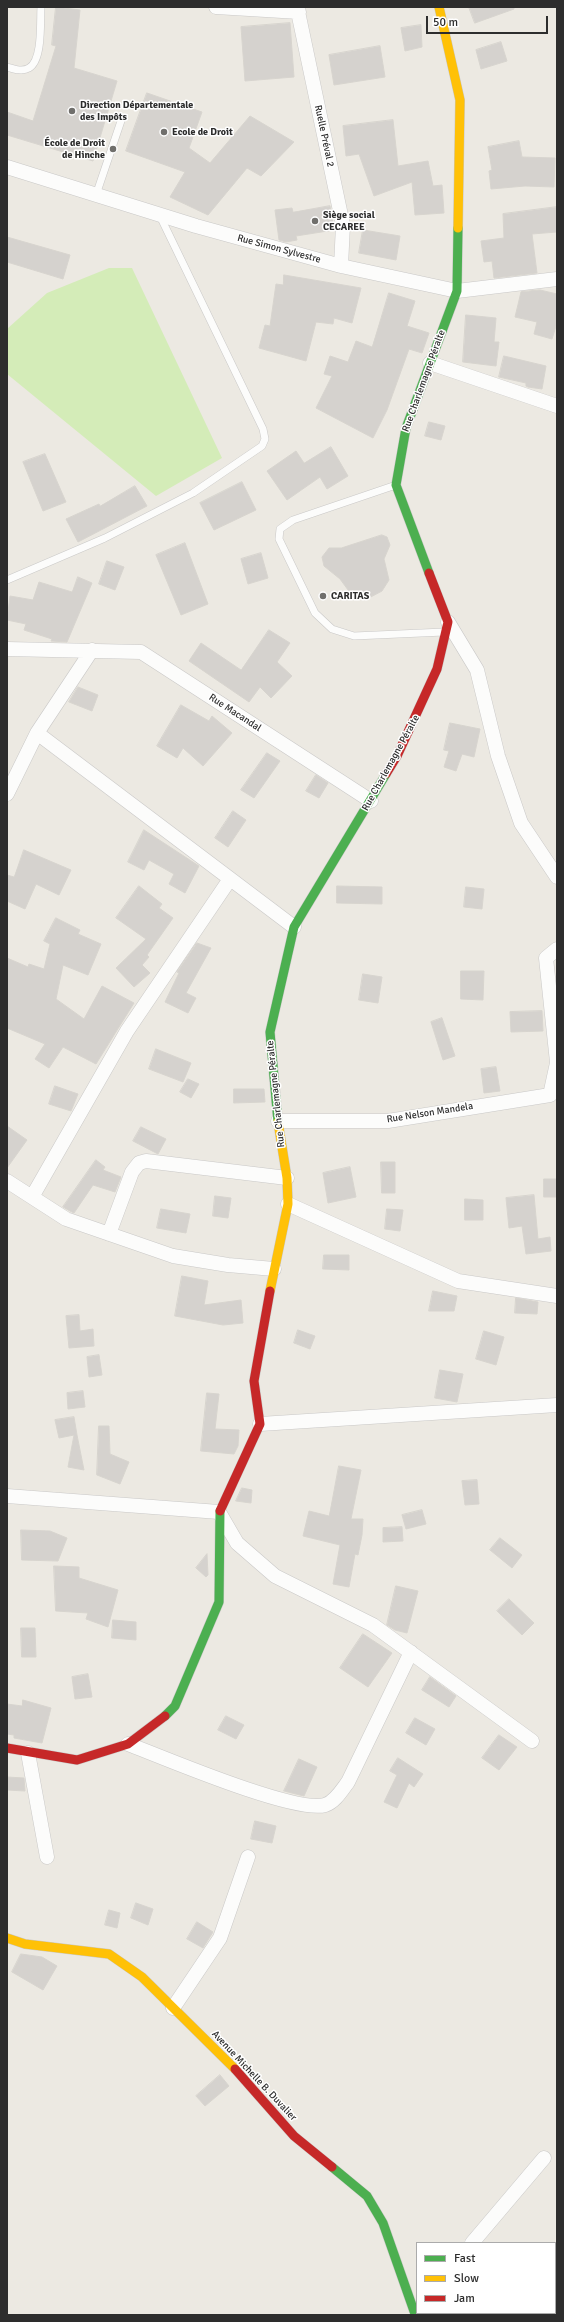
<!DOCTYPE html>
<html>
<head>
<meta charset="utf-8">
<style>
  body { margin:0 }
  #map { position:relative; width:564px; height:2322px; overflow:hidden; background:#ece9e2; font-family:Signika,sans-serif }
  canvas { display:block }
  .frame { position:absolute; inset:0; border:8px solid #2d2d2d; pointer-events:none }
  .legend { position:absolute; left:416px; top:2242px; width:140px; height:72px; box-sizing:border-box; background:#fff; border:1px solid #ababab; margin:0; padding:5px 7px; list-style:none; font-size:12px; color:#2d2d2d }
  .legend li { display:flex; align-items:center; gap:8px; height:20px }
  .legend b { width:20px; border:1px solid #ababab }
  .scale { position:absolute; left:426px; top:16px; width:122px; height:18px; box-sizing:border-box; border:2px solid #2d2d2d; border-top:0; padding-left:5px; font-size:12px; line-height:14px; white-space:nowrap; color:#2d2d2d; -webkit-text-stroke:3px #fff; paint-order:stroke }
</style>
</head>
<body>
<div id="map">
<canvas width="564" height="2322"></canvas>
<div class="frame"></div>
<ul class="legend">
<li><b style="height:5px;background:#4caf50"></b>Fast</li>
<li><b style="height:5px;background:#ffc107"></b>Slow</li>
<li><b style="height:5px;background:#c62828"></b>Jam</li>
</ul>
<div class="scale">50 m</div>
</div>
<script>
const ctx = document.querySelector('canvas').getContext('2d');
ctx.lineJoin = 'round';
function fill(path, color) {
  ctx.fillStyle = color;
  ctx.fill(path, 'evenodd');
}
function stroke(path, color, width, dash) {
  ctx.strokeStyle = color;
  ctx.lineWidth = width;
  ctx.lineCap = dash ? 'butt' : 'round';
  ctx.setLineDash(dash || []);
  ctx.stroke(path);
}
function write(font, color, halo, rows, align = 'center') {
  ctx.font = font + ' Signika,sans-serif';
  ctx.lineWidth = 3;
  ctx.setLineDash([]);
  ctx.textBaseline = 'middle';
  ctx.strokeStyle = halo;
  ctx.fillStyle = color;
  for (const [text, x, y, turn = 0] of rows) {
    ctx.save();
    ctx.translate(x, y);
    ctx.rotate((+turn || 0) * Math.PI / 180);
    ctx.textAlign = isNaN(turn) ? turn : align;
    if (halo) ctx.strokeText(text, 0, 0);
    ctx.fillText(text, 0, 0);
    ctx.restore();
  }
}
fill(new Path2D(`
  M 109,268 L 132,268 L 222,458 L 156,496 L 7,374 L 7,329 L 47,293 Z`), '#d4ecb8');
const building = new Path2D(`
  M 56,7 L 80,10 L 74,68 L 117,81 L 93,161 L 7,135 L 7,112 L 33,121 L 56,46 L 52,45 Z
  M 469,7 L 514,7 L 514,9 L 475,23 Z
  M 290,23 L 294,77 L 245,81 L 241,27 Z
  M 421,25 L 422,47 L 405,51 L 401,28 Z
  M 501,42 L 507,61 L 481,69 L 476,50 Z
  M 380,46 L 385,77 L 334,85 L 329,55 Z
  M 147,93 L 202,112 L 189,148 L 210,163 L 250,116 L 294,142 L 261,176 L 247,168 L 208,215 L 170,197 L 185,172 L 126,151 Z
  M 393,120 L 398,166 L 428,161 L 433,186 L 442,185 L 444,213 L 415,215 L 412,182 L 374,196 L 359,154 L 346,156 L 343,126 Z
  M 519,141 L 522,157 L 555,158 L 554,187 L 525,186 L 491,189 L 489,171 L 492,170 L 488,147 Z
  M 330,206 L 334,230 L 296,236 L 297,240 L 286,242 L 279,240 L 275,210 L 292,208 L 293,212 Z
  M 557,207 L 557,232 L 532,234 L 537,273 L 494,278 L 492,261 L 484,262 L 481,241 L 504,238 L 503,214 Z
  M 363,230 L 400,236 L 396,260 L 359,253 Z
  M 7,237 L 70,255 L 63,279 L 7,262 Z
  M 284,275 L 361,288 L 352,323 L 334,318 L 333,324 L 316,322 L 306,361 L 259,348 L 265,325 L 270,326 L 276,284 L 283,285 Z
  M 540,290 L 557,294 L 557,323 L 552,339 L 534,334 L 537,322 L 515,317 L 521,292 Z
  M 389,293 L 415,301 L 407,326 L 429,333 L 422,353 L 409,349 L 387,410 L 373,438 L 316,408 L 332,376 L 324,374 L 330,356 L 348,362 L 356,341 L 372,347 Z
  M 466,315 L 496,318 L 494,342 L 499,342 L 496,366 L 463,362 Z
  M 504,356 L 546,366 L 542,389 L 528,387 L 526,386 L 526,383 L 499,377 Z
  M 429,422 L 445,426 L 441,440 L 425,436 Z
  M 331,447 L 348,476 L 327,489 L 320,477 L 287,500 L 267,471 L 296,451 L 304,463 Z
  M 45,454 L 66,502 L 43,511 L 23,462 Z
  M 242,482 L 256,510 L 214,530 L 200,503 Z
  M 135,486 L 147,506 L 78,542 L 66,519 L 99,504 L 100,506 Z
  M 382,535 L 387,537 L 390,545 L 384,559 L 389,580 L 382,591 L 367,599 L 351,594 L 340,579 L 324,566 L 322,557 L 329,548 L 341,548 Z
  M 185,543 L 208,604 L 181,615 L 156,555 Z
  M 261,553 L 268,578 L 248,584 L 241,559 Z
  M 107,561 L 124,567 L 115,590 L 99,584 Z
  M 78,577 L 92,583 L 67,642 L 51,641 L 52,639 L 24,630 L 26,624 L 7,620 L 10,596 L 33,600 L 39,582 L 72,592 Z
  M 269,630 L 290,643 L 277,662 L 292,676 L 271,698 L 260,687 L 249,702 L 189,661 L 201,643 L 241,670 Z
  M 78,687 L 98,695 L 92,711 L 69,702 Z
  M 181,705 L 209,721 L 212,716 L 232,733 L 203,766 L 183,748 L 177,758 L 157,746 Z
  M 450,723 L 480,729 L 474,757 L 462,754 L 456,771 L 444,767 L 449,751 L 444,750 Z
  M 267,753 L 280,761 L 254,798 L 241,790 Z
  M 316,775 L 328,783 L 319,798 L 306,791 Z
  M 233,811 L 246,820 L 228,847 L 215,838 Z
  M 144,830 L 199,866 L 185,893 L 169,884 L 174,874 L 149,860 L 144,870 L 128,862 Z
  M 24,850 L 71,870 L 59,895 L 36,884 L 25,909 L 7,901 L 7,875 L 14,877 Z
  M 139,886 L 162,904 L 159,908 L 173,918 L 147,955 L 149,957 L 142,965 L 150,973 L 134,987 L 116,968 L 146,939 L 116,918 Z
  M 337,886 L 382,887 L 382,904 L 337,903 Z
  M 466,887 L 484,889 L 482,909 L 464,907 Z
  M 56,918 L 80,930 L 78,934 L 101,944 L 88,975 L 63,965 L 56,999 L 84,1019 L 102,986 L 134,1003 L 96,1064 L 63,1047 L 49,1068 L 35,1059 L 45,1044 L 7,1028 L 7,958 L 28,967 L 29,964 L 44,969 L 50,944 L 44,941 Z
  M 197,943 L 211,948 L 186,993 L 196,998 L 188,1013 L 165,1002 L 179,973 L 177,972 Z
  M 461,971 L 484,971 L 483,1000 L 461,999 Z
  M 363,974 L 382,977 L 378,1003 L 359,1000 Z
  M 542,1011 L 543,1031 L 511,1032 L 510,1012 Z
  M 442,1018 L 455,1056 L 443,1060 L 431,1022 Z
  M 156,1049 L 191,1063 L 183,1082 L 149,1069 Z
  M 496,1067 L 500,1091 L 484,1093 L 481,1069 Z
  M 188,1079 L 199,1084 L 191,1098 L 180,1092 Z
  M 55,1086 L 78,1094 L 71,1111 L 49,1104 Z
  M 234,1089 L 264,1089 L 265,1102 L 234,1103 Z
  M 7,1126 L 27,1140 L 7,1168 Z
  M 141,1127 L 166,1139 L 158,1154 L 133,1141 Z
  M 96,1160 L 105,1167 L 103,1170 L 121,1177 L 115,1192 L 93,1185 L 74,1213 L 70,1211 L 63,1207 Z
  M 381,1162 L 395,1162 L 395,1193 L 382,1193 Z
  M 350,1167 L 356,1197 L 328,1203 L 323,1173 Z
  M 544,1179 L 557,1179 L 557,1197 L 544,1197 Z
  M 534,1195 L 538,1239 L 550,1237 L 551,1251 L 526,1254 L 522,1226 L 509,1228 L 506,1198 Z
  M 215,1196 L 231,1198 L 228,1218 L 213,1216 Z
  M 465,1199 L 483,1200 L 483,1220 L 465,1220 Z
  M 161,1209 L 190,1214 L 186,1233 L 157,1228 Z
  M 387,1209 L 403,1210 L 400,1231 L 385,1229 Z
  M 324,1255 L 349,1255 L 349,1270 L 323,1269 Z
  M 182,1276 L 208,1281 L 204,1305 L 241,1300 L 243,1323 L 223,1325 L 175,1316 Z
  M 433,1291 L 457,1296 L 454,1311 L 429,1311 Z
  M 516,1298 L 538,1302 L 537,1314 L 515,1313 Z
  M 79,1315 L 80,1331 L 93,1329 L 94,1346 L 69,1348 L 66,1316 Z
  M 298,1330 L 315,1336 L 310,1349 L 294,1343 Z
  M 484,1331 L 504,1337 L 496,1365 L 476,1359 Z
  M 99,1355 L 102,1375 L 89,1377 L 87,1357 Z
  M 440,1370 L 463,1374 L 457,1402 L 435,1398 Z
  M 83,1391 L 85,1407 L 68,1409 L 67,1393 Z
  M 207,1393 L 219,1394 L 215,1429 L 239,1430 L 238,1446 L 234,1454 L 201,1451 Z
  M 74,1417 L 77,1435 L 84,1470 L 68,1467 L 74,1435 L 59,1438 L 55,1420 Z
  M 99,1426 L 109,1426 L 110,1454 L 129,1462 L 120,1484 L 97,1475 Z
  M 339,1466 L 361,1470 L 351,1519 L 363,1519 L 362,1535 L 358,1555 L 355,1554 L 349,1587 L 333,1584 L 340,1545 L 303,1536 L 309,1511 L 329,1516 Z
  M 477,1480 L 479,1504 L 465,1505 L 462,1481 Z
  M 242,1488 L 252,1490 L 251,1503 L 236,1501 Z
  M 422,1510 L 426,1524 L 406,1529 L 402,1515 Z
  M 402,1527 L 403,1541 L 383,1542 L 383,1528 Z
  M 21,1530 L 50,1531 L 67,1538 L 58,1561 L 22,1560 Z
  M 500,1538 L 522,1555 L 512,1568 L 490,1550 Z
  M 207,1554 L 208,1575 L 206,1577 L 196,1568 Z
  M 54,1566 L 79,1567 L 79,1578 L 118,1590 L 108,1627 L 86,1619 L 88,1613 L 56,1611 Z
  M 396,1586 L 418,1591 L 407,1633 L 395,1630 L 387,1625 Z
  M 509,1599 L 534,1623 L 522,1635 L 497,1611 Z
  M 113,1620 L 136,1622 L 136,1640 L 112,1638 Z
  M 21,1628 L 35,1628 L 36,1657 L 22,1657 Z
  M 363,1634 L 392,1653 L 368,1687 L 340,1668 Z
  M 88,1674 L 92,1697 L 75,1699 L 72,1677 Z
  M 430,1677 L 456,1696 L 449,1707 L 422,1690 Z
  M 23,1700 L 51,1708 L 42,1743 L 14,1738 L 14,1735 L 7,1734 L 7,1704 L 22,1706 Z
  M 226,1716 L 244,1725 L 236,1739 L 218,1730 Z
  M 415,1718 L 435,1729 L 426,1745 L 406,1733 Z
  M 499,1735 L 517,1747 L 499,1770 L 482,1758 Z
  M 398,1758 L 423,1774 L 414,1787 L 409,1783 L 397,1808 L 384,1802 L 397,1775 L 390,1771 Z
  M 299,1759 L 317,1767 L 304,1796 L 284,1791 Z
  M 7,1777 L 24,1778 L 25,1791 L 7,1790 Z
  M 255,1821 L 276,1826 L 272,1843 L 251,1839 Z
  M 136,1903 L 153,1909 L 148,1925 L 131,1918 Z
  M 109,1910 L 120,1913 L 117,1928 L 105,1925 Z
  M 197,1922 L 213,1932 L 203,1948 L 187,1939 Z
  M 21,1954 L 42,1957 L 57,1966 L 43,1990 L 12,1972 Z
  M 220,2075 L 229,2086 L 205,2106 L 196,2096 Z`);
fill(building, '#d5d2ce');
stroke(building, '#d7d4ce', 1);
const lane = new Path2D(`
  M 7,67 C 14,69 22,72 29,68 C 43,60 40,21 41,7
  M 96,195 L 121,121
  M 396,485 L 293,520 L 280,529 L 279,539 L 315,613 L 332,629 L 354,636 L 444,632
  M 7,580 L 105,538 L 193,493 L 262,446 L 265,439 L 263,429 L 160,216`);
const street = new Path2D(`
  M 216,7 L 299,12
  M 297,7 L 343,225 L 341,266
  M 7,167 L 196,226 L 341,266 L 457,291 L 557,279
  M 430,363 L 557,406
  M 448,622 L 477,670 L 498,756 L 521,823 L 557,877
  M 7,649 L 141,652 L 371,801
  M 37,733 L 294,927
  M 7,794 L 37,733 L 92,650
  M 557,949 L 546,958 L 557,1062
  M 278,1121 L 388,1121 L 550,1095 L 557,1063
  M 7,1181 L 66,1219 L 173,1256 L 228,1265 L 274,1269
  M 32,1197 L 127,1031 L 230,879
  M 288,1204 L 458,1281 L 557,1296
  M 109,1234 L 132,1172 L 139,1163 L 146,1161 L 287,1178
  M 260,1424 L 557,1405
  M 7,1496 L 219,1512 L 237,1543 L 275,1576 L 373,1625 L 532,1741
  M 128,1744 C 162,1757 296,1814 325,1805 C 335,1802 342,1790 348,1782 L 411,1652
  M 28,1753 L 47,1857
  M 173,2008 L 220,1938 L 248,1857
  M 472,2243 L 544,2158
  M 462,2315 L 462,2313`);
const fast = new Path2D(`
  M 429,573 L 396,485 L 406,428 L 457,291 L 458,228
  M 278,1122 L 270,1032 L 294,927 L 386,774
  M 165,1716 L 175,1706 L 219,1602 L 220,1511
  M 332,2167 L 367,2196 L 383,2223 L 415,2314 L 418,2315`);
const slow = new Path2D(`
  M 439,7 L 460,100 L 458,228
  M 270,1291 L 288,1204 L 287,1178 L 278,1122
  M 7,1938 L 25,1944 L 109,1954 L 142,1977 L 235,2069`);
const jam = new Path2D(`
  M 386,774 L 397,756 L 437,669 L 448,622 L 429,573
  M 220,1511 L 260,1424 L 254,1381 L 270,1291
  M 7,1748 L 77,1760 L 128,1744 L 165,1716
  M 235,2069 L 294,2136 L 332,2167`);
stroke(lane, '#c9c8c7', 8);
stroke(street, '#c9c8c7', 15);
stroke(fast, '#c9c8c7', 10);
stroke(slow, '#c9c8c7', 10);
stroke(jam, '#c9c8c7', 10);
stroke(lane, '#fcfcfb', 7);
stroke(street, '#fcfcfb', 14);
stroke(fast, '#4caf50', 9);
stroke(slow, '#ffc107', 9);
stroke(jam, '#c62828', 9);
for (const [x, y, r, color] of [
  [72,111,4,"#706f6c"],
  [164,132,4,"#706f6c"],
  [113,149,4,"#706f6c"],
  [315,221,4,"#706f6c"],
  [323,596,4,"#706f6c"]
]) {
  const dot = new Path2D();
  dot.arc(x, y, r, 0, 2 * Math.PI);
  ctx.fillStyle = color;
  ctx.fill(dot);
  stroke(dot, '#fff', 1.5);
}
write('bold 10px', '#2d2d2d', '#fff', [
  ["Direction Départementale",80,105],
  ["des Impôts",80,117],
  ["Ecole de Droit",172,132],
  ["École de Droit",105,143,"right"],
  ["de Hinche",105,155,"right"],
  ["Siège social",323,215],
  ["CECAREE",323,227],
  ["CARITAS",331,596]
], 'left');
write('10px', '#2d2d2d', '#fff', [
  ["Ruelle Préval 2",324,136,78],
  ["Rue Simon Sylvestre",279,249,15],
  ["Rue Charlemagne Péralte",424,381,-70],
  ["Rue Macandal",235,713,33],
  ["Rue Charlemagne Péralte",391,763,-61],
  ["Rue Charlemagne Péralte",276,1094,-96],
  ["Rue Nelson Mandela",430,1113,-9],
  ["Avenue Michelle B. Duvalier",254,2076,47]
]);
</script>
</body>
</html>
